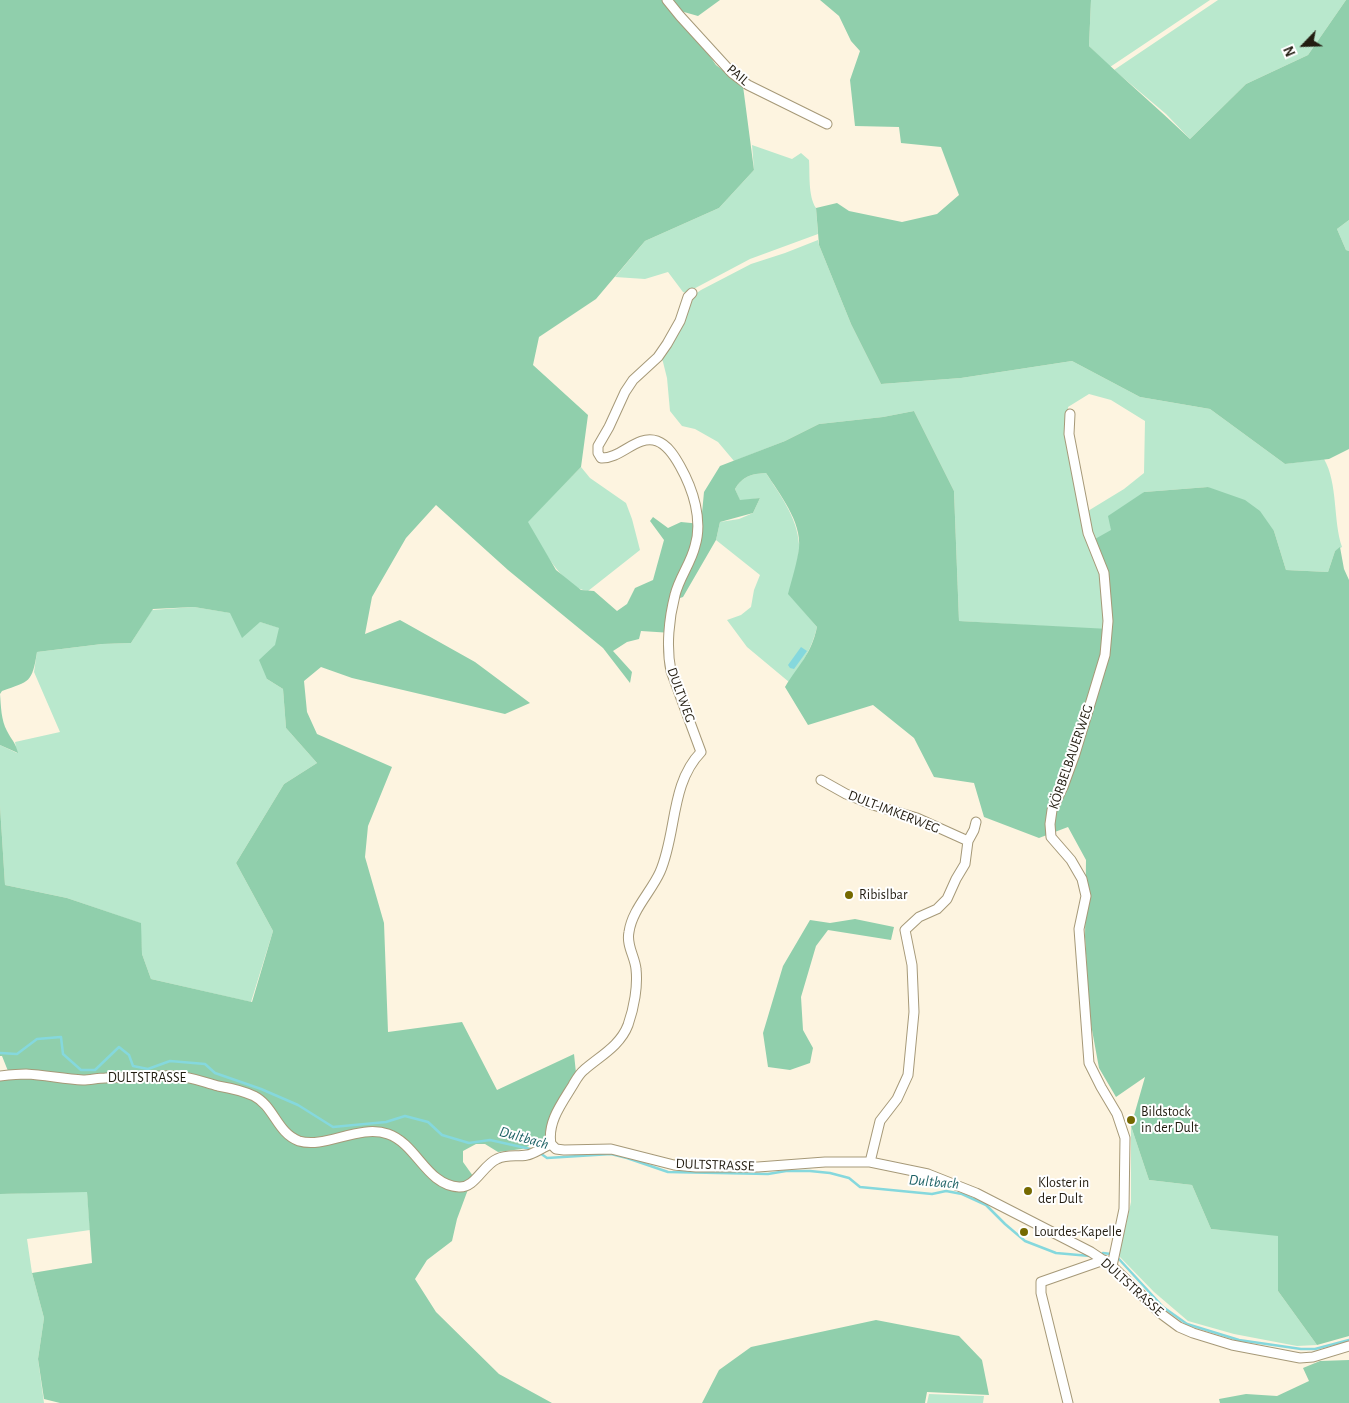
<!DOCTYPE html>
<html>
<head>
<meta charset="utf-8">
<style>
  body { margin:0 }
  #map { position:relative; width:1349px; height:1403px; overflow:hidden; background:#fdf4e0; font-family:"Alegreya Sans",sans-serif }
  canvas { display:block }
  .north { position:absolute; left:1279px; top:20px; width:50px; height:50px; -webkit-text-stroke:4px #fff; paint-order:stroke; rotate:246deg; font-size:14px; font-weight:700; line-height:20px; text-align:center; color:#231d11 }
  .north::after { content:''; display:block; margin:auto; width:18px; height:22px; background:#231d11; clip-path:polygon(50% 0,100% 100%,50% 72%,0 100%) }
</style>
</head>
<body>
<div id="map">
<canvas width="1349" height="1403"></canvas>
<div class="north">N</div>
</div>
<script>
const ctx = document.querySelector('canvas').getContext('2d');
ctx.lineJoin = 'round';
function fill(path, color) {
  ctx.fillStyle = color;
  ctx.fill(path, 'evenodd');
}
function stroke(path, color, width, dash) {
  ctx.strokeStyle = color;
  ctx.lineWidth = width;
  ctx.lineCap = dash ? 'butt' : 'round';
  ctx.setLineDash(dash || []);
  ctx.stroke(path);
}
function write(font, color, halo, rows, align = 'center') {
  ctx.font = font + ' "Alegreya Sans",sans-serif';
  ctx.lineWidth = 4;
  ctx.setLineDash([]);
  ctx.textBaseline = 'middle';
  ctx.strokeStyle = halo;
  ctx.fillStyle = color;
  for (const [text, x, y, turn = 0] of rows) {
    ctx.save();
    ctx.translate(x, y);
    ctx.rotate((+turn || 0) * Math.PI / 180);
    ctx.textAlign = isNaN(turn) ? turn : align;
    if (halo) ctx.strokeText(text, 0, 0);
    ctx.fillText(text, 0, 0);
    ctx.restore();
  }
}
fill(new Path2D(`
  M 1091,0 L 1210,0 L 1110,67 L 1089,46 Z
  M 1218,0 L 1346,0 L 1308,55 L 1246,84 L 1190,139 L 1166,114 L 1114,70 Z
  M 752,145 L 792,159 L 801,153 L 809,160 C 810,174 808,196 816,208 L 818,234 L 750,259 L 686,293 L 683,292 L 668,272 L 645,279 L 615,277 L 645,241 L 719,208 L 754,170 Z
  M 1349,220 L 1349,251 L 1346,250 L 1337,229 Z
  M 818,240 L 819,245 L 851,324 L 881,384 L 961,378 L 1072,361 L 1140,397 L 1210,409 L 1285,464 L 1324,459 C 1338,483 1333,521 1342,547 L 1335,551 L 1328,572 L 1286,570 L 1274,531 L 1208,487 L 1144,492 L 1111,530 L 1109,630 L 959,621 L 954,491 L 914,411 L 883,417 L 819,424 L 785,441 L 734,461 L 718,442 L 695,429 L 682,426 L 670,411 L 667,378 L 662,358 L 678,334 L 691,297 L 701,290 L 751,264 L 785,253 ZM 1089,394 L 1111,400 L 1145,421 L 1144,473 L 1124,489 L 1083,514 L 1067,436 L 1068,407 Z
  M 581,467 L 590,478 L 626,503 L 632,519 L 640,550 L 588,591 C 562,589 539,542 527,522 Z
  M 766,473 C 780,495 797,517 799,544 C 800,558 792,580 789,594 L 817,627 C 812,648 802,664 789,682 L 747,647 L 727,620 L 741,615 L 751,607 L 754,590 L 760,575 L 716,540 L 720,522 L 739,519 L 753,513 L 760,498 L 740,501 L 735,489 C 743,476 751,474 766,473 Z
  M 194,607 L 231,613 L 280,628 L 267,679 L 283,689 L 286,728 L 317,763 L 284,784 L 236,863 L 273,931 L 251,1002 L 151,979 L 142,954 L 140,923 L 67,898 L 5,885 L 0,806 L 0,745 L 17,753 L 15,742 L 60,732 L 34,672 L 37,652 L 102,644 L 131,643 L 152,610 Z
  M 1131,1126 L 1149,1180 L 1192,1185 L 1211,1229 L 1278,1235 L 1278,1291 L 1317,1345 L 1297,1346 L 1234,1334 L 1188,1321 L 1154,1292 L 1119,1256 L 1131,1202 Z
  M 87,1191 L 90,1230 L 27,1239 L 32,1273 L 44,1318 L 38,1359 L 44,1403 L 0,1403 L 0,1194 Z
  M 929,1394 L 984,1396 L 983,1403 L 927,1403 Z`), '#b9e8cd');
fill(new Path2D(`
  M 0,0 L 663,0 L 702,45 L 716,65 L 743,86 L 754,170 L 719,208 L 645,241 L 596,299 L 539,337 L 533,365 L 588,415 L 581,467 L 528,522 L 556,570 L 581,590 L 594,591 L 617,611 L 627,604 L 635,588 L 653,580 L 664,540 L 650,521 L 653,517 L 668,528 L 681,522 L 701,524 L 704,492 L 720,466 L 785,441 L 819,424 L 883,417 L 914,411 L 954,491 L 959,621 L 1109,629 L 1095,539 L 1111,530 L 1108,516 L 1144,492 L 1208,487 L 1245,500 L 1260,511 L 1274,531 L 1286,570 L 1328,572 L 1335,551 L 1340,547 L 1344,569 L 1349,580 L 1349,1336 L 1317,1345 L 1278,1291 L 1278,1236 L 1211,1229 L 1192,1185 L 1149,1180 L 1131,1126 L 1145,1077 L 1116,1097 L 1099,1068 L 1090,1019 L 1085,937 L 1086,860 L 1068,827 L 1039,838 L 984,817 L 974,783 L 934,777 L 914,738 L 873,705 L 808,725 L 785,687 C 799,664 811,655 817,627 L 788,594 C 792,579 797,563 799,548 C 802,522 779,493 766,473 C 751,474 743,476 735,489 L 740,500 L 760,498 L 753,513 L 720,522 L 716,540 L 683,597 L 677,599 L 672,633 L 641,631 L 639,639 L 627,642 L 613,651 L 632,672 L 630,683 L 603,648 L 508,570 L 436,505 L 406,538 L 372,597 L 365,634 L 400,620 L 475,662 L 530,703 L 505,714 L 352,678 L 321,667 L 304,681 L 307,712 L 317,734 L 392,767 L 368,826 L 365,857 L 384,923 L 388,1032 L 462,1022 L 497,1090 L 574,1054 L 576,1073 L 557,1103 L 545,1139 L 522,1149 L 498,1152 L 485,1144 L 476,1144 L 463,1151 L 463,1162 L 473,1176 L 457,1219 L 452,1241 L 427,1260 L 415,1279 L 436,1312 L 499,1374 L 552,1403 L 60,1403 L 44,1399 L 38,1359 L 44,1318 L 32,1273 L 92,1263 L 87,1192 L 0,1194 L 0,1073 L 8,1071 L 2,1056 L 0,1056 L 0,806 L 5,885 L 67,898 L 141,923 L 142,954 L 151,979 L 252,1002 L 273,931 L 236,863 L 284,784 L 317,763 L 286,728 L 283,689 L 267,679 L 259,660 L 275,645 L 279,628 L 260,622 L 242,638 L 230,613 L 194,607 L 153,609 L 131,643 L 102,644 L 37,652 C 32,683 30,681 2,691 L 0,694 C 1,706 1,720 7,731 C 12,741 15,741 18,753 L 0,745 Z
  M 670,0 L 720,0 L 698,16 L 677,10 Z
  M 820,0 L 1091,0 L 1089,46 C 1122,78 1157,107 1190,139 L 1246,84 L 1308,55 L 1346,0 L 1349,0 L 1349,220 L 1337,229 L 1346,250 L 1349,251 L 1349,449 L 1329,459 L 1285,464 L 1210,409 L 1140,397 L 1072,361 L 961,378 L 881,384 L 851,324 L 819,245 L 816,208 L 837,203 L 849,211 L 902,222 L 937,214 L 959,195 L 941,147 L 901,143 L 899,127 L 855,126 L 850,80 L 860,51 L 851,41 L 839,16 Z
  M 855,919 L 894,927 L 891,940 L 828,930 L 816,946 L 801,997 L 803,1030 L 813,1048 L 810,1063 L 790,1070 L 768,1067 L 763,1033 L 783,966 L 810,920 L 830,923 Z
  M 876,1320 L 959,1336 L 982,1360 L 989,1395 L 927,1392 L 925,1403 L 702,1403 L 719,1370 L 751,1347 Z
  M 1349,1360 L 1349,1403 L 1220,1403 L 1219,1399 L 1246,1394 L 1277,1396 L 1309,1381 L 1303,1368 L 1320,1361 Z`), '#90cfac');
fill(new Path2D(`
  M 801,647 L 807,651 L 794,669 L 790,668 L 788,665 Z`), '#85d8dd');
stroke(new Path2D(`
  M 0,1053 L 17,1054 L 37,1039 L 61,1037 L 63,1054 L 81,1070 L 95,1070 L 119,1047 L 129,1055 L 133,1066 L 148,1069 L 170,1061 L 205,1064 L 215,1073 L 261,1089 L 298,1105 L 333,1127 L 386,1122 L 405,1116 L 428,1122 L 442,1135 L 469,1143 L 490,1140 L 535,1150
  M 540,1153 L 547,1158 L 611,1154 L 627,1158 L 668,1172 L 768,1174 L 786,1171 L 810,1171 L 830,1173 L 849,1178 L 860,1187 L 932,1194 L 946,1191 L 962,1194 L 986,1205 L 1005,1224 L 1025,1241 L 1056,1253 L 1090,1256
  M 1103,1253 L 1111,1254
  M 1118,1258 L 1163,1307 L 1187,1324 L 1239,1340 L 1301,1349 L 1315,1349 L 1349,1340`), '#85d8dd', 2.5);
const minor = new Path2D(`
  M 667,0 L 680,16 L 732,73 L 748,85 L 827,124
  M 1070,414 L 1069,434 L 1088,533 L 1104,573 L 1108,621 L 1105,655 L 1075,754 L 1063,787 L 1052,810 L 1050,824 L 1051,837 L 1071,860 L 1082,879 L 1086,896 L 1079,929 L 1089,1063 L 1101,1087 L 1117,1114 L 1125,1138 L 1124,1209 L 1112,1266
  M 821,780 L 846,794 L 873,805 L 917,818 L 968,841
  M 0,1076 C 9,1075 18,1074 26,1074 C 45,1075 64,1079 83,1080 C 90,1080 98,1078 105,1078 C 116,1077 126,1078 136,1077 C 148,1077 161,1075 174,1076 C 189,1076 203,1082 218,1086 C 230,1088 243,1091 254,1096 C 274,1106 277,1133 299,1141 C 325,1149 359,1124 388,1134 C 417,1144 426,1185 459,1187 C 475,1188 483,1165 497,1159 C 507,1154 517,1157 527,1155 C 534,1154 543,1147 551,1144
  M 551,1144 C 547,1122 562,1103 573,1085 C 576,1080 579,1074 584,1070 C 600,1056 620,1046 628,1025 C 634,1008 638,986 636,969 C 635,957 626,945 629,932 C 632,910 651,892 660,872 C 677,833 670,784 701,752 L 671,671 C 666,647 669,618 675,595 C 679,578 691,563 695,546 C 703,520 693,489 680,466 C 675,457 668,445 657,441 C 637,434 621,459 601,458 L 598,453 L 598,446 L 609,427 L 625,392 L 633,380 L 658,357 L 667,344 L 680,321 L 688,297 L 692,293
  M 551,1144 L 556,1149 L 564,1150 L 611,1149 L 674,1165 L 696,1167 L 758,1167 L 825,1162 L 870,1162 L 928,1174 L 976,1193 L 1091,1252 L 1112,1266 L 1160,1313 L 1179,1327 L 1193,1333 L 1232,1345 L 1300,1358 L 1313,1357 L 1349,1346
  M 870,1162 L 880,1121 L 897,1099 L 908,1075 L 914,1012 L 912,965 L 905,930 L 919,917 L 937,909 L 947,899 L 956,879 L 965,864 L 968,841 L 974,830 L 976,822
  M 1068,1403 L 1041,1293 L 1041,1282 L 1104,1260`);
stroke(minor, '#a69978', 11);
stroke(minor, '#fff', 9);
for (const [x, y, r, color] of [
  [849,895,5,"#756900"],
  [1131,1120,5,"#756900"],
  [1028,1191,5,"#756900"],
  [1024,1232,5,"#756900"]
]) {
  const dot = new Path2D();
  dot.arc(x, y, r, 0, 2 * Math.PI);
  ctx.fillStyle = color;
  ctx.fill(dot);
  stroke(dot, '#fff', 2);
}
write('14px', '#231d11', '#fff', [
  ["PAIL",738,75,40],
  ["DULTWEG",681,695,70],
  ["KÖRBELBAUERWEG",1071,757,-71],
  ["DULT-IMKERWEG",894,812,21],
  ["DULTSTRASSE",147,1078],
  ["DULTSTRASSE",715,1165,2],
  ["DULTSTRASSE",1132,1287,42]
]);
write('14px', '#231d11', '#fff', [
  ["Ribislbar",859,895],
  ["Bildstock",1141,1112],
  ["in der Dult",1141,1128],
  ["Kloster in",1038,1183],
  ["der Dult",1038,1199],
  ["Lourdes-Kapelle",1034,1232]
], 'left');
write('italic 15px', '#1c6165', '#fff', [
  ["Dultbach",524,1138,16],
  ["Dultbach",934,1182,5]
]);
</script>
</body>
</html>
